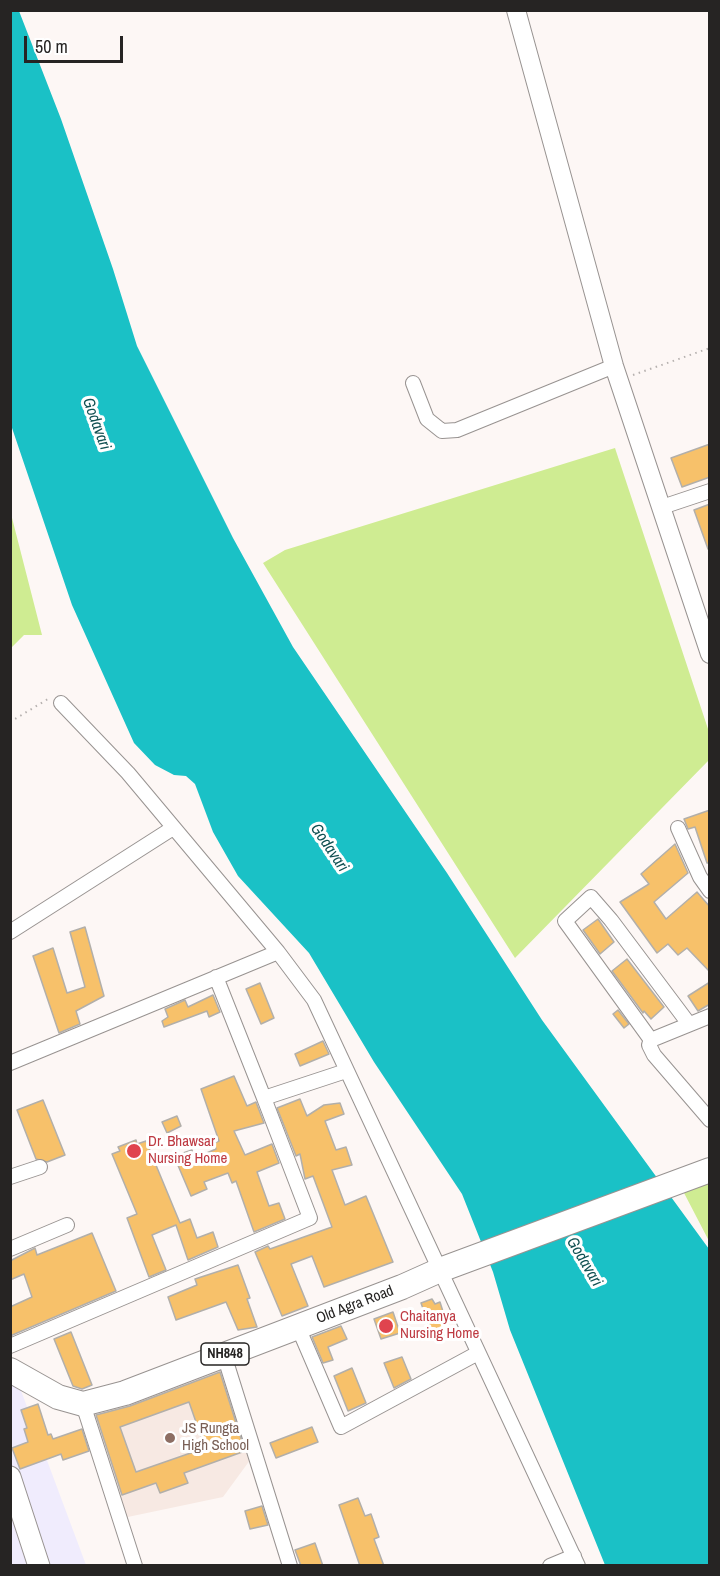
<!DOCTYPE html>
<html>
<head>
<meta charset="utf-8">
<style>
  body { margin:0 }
  #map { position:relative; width:720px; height:1576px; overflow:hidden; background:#fdf7f5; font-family:"Archivo Narrow",sans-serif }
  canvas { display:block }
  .frame { position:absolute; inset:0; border:12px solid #262423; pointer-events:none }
  .scale { position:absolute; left:24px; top:36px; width:99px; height:27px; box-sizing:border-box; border:3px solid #262423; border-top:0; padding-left:8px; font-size:18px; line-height:21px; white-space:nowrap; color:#262423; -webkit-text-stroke:4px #fff; paint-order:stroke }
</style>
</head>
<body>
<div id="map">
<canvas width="720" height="1576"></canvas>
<div class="frame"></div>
<div class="scale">50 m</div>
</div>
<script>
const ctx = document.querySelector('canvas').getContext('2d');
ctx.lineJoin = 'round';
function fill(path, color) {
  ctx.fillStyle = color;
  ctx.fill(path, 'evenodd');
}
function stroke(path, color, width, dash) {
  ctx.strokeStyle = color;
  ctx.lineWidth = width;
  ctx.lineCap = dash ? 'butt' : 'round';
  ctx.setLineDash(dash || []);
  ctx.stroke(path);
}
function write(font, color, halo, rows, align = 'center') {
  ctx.font = font + ' "Archivo Narrow",sans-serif';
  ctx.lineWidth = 6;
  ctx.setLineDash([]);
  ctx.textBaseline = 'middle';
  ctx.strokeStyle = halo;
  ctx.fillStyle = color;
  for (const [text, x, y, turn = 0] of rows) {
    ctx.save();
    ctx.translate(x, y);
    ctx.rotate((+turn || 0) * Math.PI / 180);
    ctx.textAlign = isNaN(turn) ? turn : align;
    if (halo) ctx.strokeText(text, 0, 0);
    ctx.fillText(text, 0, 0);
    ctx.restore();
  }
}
fill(new Path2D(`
  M 11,1385 L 20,1388 L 86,1565 L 11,1566 Z`), '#f0ecfd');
fill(new Path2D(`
  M 223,1365 L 253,1456 L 223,1497 L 123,1518 L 84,1415 Z`), '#f7e9e3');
fill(new Path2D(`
  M 615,448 L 709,732 L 709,760 L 515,958 L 263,563 L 285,550 Z
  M 11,514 L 42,635 L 24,635 L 11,648 Z
  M 709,1180 L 709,1241 L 683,1191 Z`), '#cfec92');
fill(new Path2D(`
  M 10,11 L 19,11 L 61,119 L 113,269 L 137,346 L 233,538 L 293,647 L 447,873 L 542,1020 L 709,1249 L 709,1565 L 605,1565 L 510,1330 L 493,1272 L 462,1194 L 374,1062 L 309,953 L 238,876 L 213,832 L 195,784 L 186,776 L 174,775 L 155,765 L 134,743 L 72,605 L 11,425 Z`), '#1ac1c6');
const building = new Path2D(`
  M 710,444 L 710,477 L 682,487 L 671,458 Z
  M 710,504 L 710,549 L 708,549 L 694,510 Z
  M 710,810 L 710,863 L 707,863 L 695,827 L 688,829 L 684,819 Z
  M 675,844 L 688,873 L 654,902 L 666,919 L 697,892 L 710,907 L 710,972 L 687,948 L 678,955 L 668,944 L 657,953 L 620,902 L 649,884 L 641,874 Z
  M 598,919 L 614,942 L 600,954 L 583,930 Z
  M 85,927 L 104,996 L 76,1011 L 80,1024 L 59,1033 L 33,956 L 53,948 L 67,993 L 85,987 L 70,932 Z
  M 627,959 L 664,1007 L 651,1019 L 644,1011 L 643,1013 L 612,971 Z
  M 710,982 L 710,1004 L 698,1011 L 688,996 Z
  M 260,983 L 274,1018 L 261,1024 L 246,989 Z
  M 213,995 L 220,1012 L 209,1017 L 207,1011 L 164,1027 L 162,1021 L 168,1017 L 165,1009 L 185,1000 L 188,1007 Z
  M 618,1010 L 629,1024 L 624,1028 L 613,1014 Z
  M 323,1041 L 329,1054 L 300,1066 L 295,1054 Z
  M 234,1076 L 247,1106 L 256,1102 L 264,1123 L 234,1131 L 245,1155 L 272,1144 L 279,1163 L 257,1172 L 269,1206 L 279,1203 L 285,1219 L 254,1232 L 236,1181 L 232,1183 L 228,1173 L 204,1182 L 207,1189 L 191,1196 L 174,1156 L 192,1150 L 195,1158 L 216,1149 L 214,1143 L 219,1141 L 201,1089 Z
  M 300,1099 L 307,1116 L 324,1105 L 340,1103 L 344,1114 L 325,1121 L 336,1150 L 346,1147 L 352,1165 L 332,1170 L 345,1205 L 366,1196 L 393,1262 L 324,1287 L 312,1256 L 291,1264 L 308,1306 L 282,1316 L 255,1252 L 268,1246 L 270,1249 L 332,1227 L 313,1176 L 305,1179 L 300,1154 L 296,1156 L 277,1108 Z
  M 43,1100 L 65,1155 L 47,1162 L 36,1159 L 17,1110 Z
  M 177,1116 L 181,1126 L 167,1133 L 162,1122 Z
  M 136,1140 L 137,1144 L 146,1141 L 180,1223 L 190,1219 L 197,1238 L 213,1232 L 218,1247 L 188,1260 L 176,1225 L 152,1235 L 166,1270 L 149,1277 L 127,1218 L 137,1214 L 112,1154 L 120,1151 L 118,1147 Z
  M 92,1233 L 116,1291 L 10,1336 L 10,1307 L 32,1297 L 24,1274 L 10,1280 L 10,1261 L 35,1248 L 37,1255 Z
  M 238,1265 L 250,1298 L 247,1299 L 257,1327 L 238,1330 L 226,1302 L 176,1320 L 168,1297 L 197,1285 L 195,1279 Z
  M 432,1299 L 435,1304 L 440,1302 L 451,1337 L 434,1340 L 421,1303 Z
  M 393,1312 L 400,1333 L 381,1339 L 374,1319 Z
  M 341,1326 L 347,1339 L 328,1347 L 333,1360 L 323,1363 L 312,1337 Z
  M 71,1332 L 92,1385 L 82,1389 L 73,1386 L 54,1339 Z
  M 402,1357 L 411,1379 L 394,1388 L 384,1363 Z
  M 352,1368 L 366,1403 L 348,1411 L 334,1376 Z
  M 220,1372 L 245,1451 L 184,1473 L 188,1483 L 160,1493 L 156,1483 L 122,1495 L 96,1415 L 130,1406 ZM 189,1402 L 205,1448 L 136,1472 L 120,1427 Z
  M 38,1404 L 48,1435 L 51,1434 L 53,1439 L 82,1429 L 89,1451 L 63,1460 L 61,1454 L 20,1469 L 12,1448 L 28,1442 L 24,1429 L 27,1428 L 21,1410 Z
  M 312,1427 L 318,1442 L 276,1458 L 270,1443 Z
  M 358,1498 L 365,1516 L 371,1514 L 379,1537 L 374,1539 L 384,1566 L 360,1566 L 339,1505 Z
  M 262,1506 L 268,1525 L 250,1529 L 245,1511 Z
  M 315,1543 L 323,1566 L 301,1566 L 295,1550 Z`);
fill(building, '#f7c16a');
stroke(building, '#b2afaa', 1.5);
const street = new Path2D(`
  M 413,383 L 427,419 L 442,431 L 457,430 L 614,366
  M 662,507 L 710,491
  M 61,703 L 128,773 L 278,952
  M 678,828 L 700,877 L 710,891
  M 10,932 L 173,828
  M 216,977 L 264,1098 L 346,1071
  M 710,1016 L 651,1040 L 649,1045 L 654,1055 L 710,1120
  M 651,1040 L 565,921 L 591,897 L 611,920 L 689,1024
  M 10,1063 L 278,952 L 314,1000 L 578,1566
  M 10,1177 L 40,1167
  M 10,1249 L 67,1225
  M 298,1327 L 341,1427 L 478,1353
  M 10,1346 L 310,1218 L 264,1098
  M 224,1355 L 290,1566
  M 83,1404 L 135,1566
  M 550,1566 L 574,1556`);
const secondary = new Path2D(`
  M 516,10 L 614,366 L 710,654`);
const primary = new Path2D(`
  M 10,1477 L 39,1566`);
const highway = new Path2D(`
  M 10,1370 L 58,1397 L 83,1404 L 125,1393 L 402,1287 L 440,1270 L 710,1170`);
stroke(street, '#989391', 16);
stroke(secondary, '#989391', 20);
stroke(primary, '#989391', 23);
stroke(highway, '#989391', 26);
stroke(new Path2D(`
  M 633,375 L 710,348
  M 10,722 L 48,699`), '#b6b1af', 2, [1.5, 4.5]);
stroke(street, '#fff', 14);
stroke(secondary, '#fff', 18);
stroke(primary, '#fff', 21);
stroke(highway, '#fff', 24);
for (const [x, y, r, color] of [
  [134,1151,8,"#e0444e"],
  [386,1326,8,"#e0444e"],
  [170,1438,6,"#8d6e63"]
]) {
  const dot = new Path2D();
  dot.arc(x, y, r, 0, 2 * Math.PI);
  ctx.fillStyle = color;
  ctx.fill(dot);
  stroke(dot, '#fff', 2);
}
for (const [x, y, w] of [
  [225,1354,48]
]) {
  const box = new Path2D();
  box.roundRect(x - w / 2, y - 11, w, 22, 4.5);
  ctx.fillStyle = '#fff';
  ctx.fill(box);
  stroke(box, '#262423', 1.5);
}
write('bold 14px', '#262423', null, [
  ["NH848",225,1354]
]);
write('15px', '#be3a42', '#fff', [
  ["Dr. Bhawsar",148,1142],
  ["Nursing Home",148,1159],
  ["Chaitanya",400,1317],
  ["Nursing Home",400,1334]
], 'left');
write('15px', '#262423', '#fff', [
  ["Old Agra Road",355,1305,-21]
]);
write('15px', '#785e54', '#fff', [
  ["JS Rungta",182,1429],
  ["High School",182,1446]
], 'left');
write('italic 16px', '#115052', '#fff', [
  ["Godavari",96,424,70],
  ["Godavari",329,848,56],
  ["Godavari",584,1262,59]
]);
</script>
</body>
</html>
